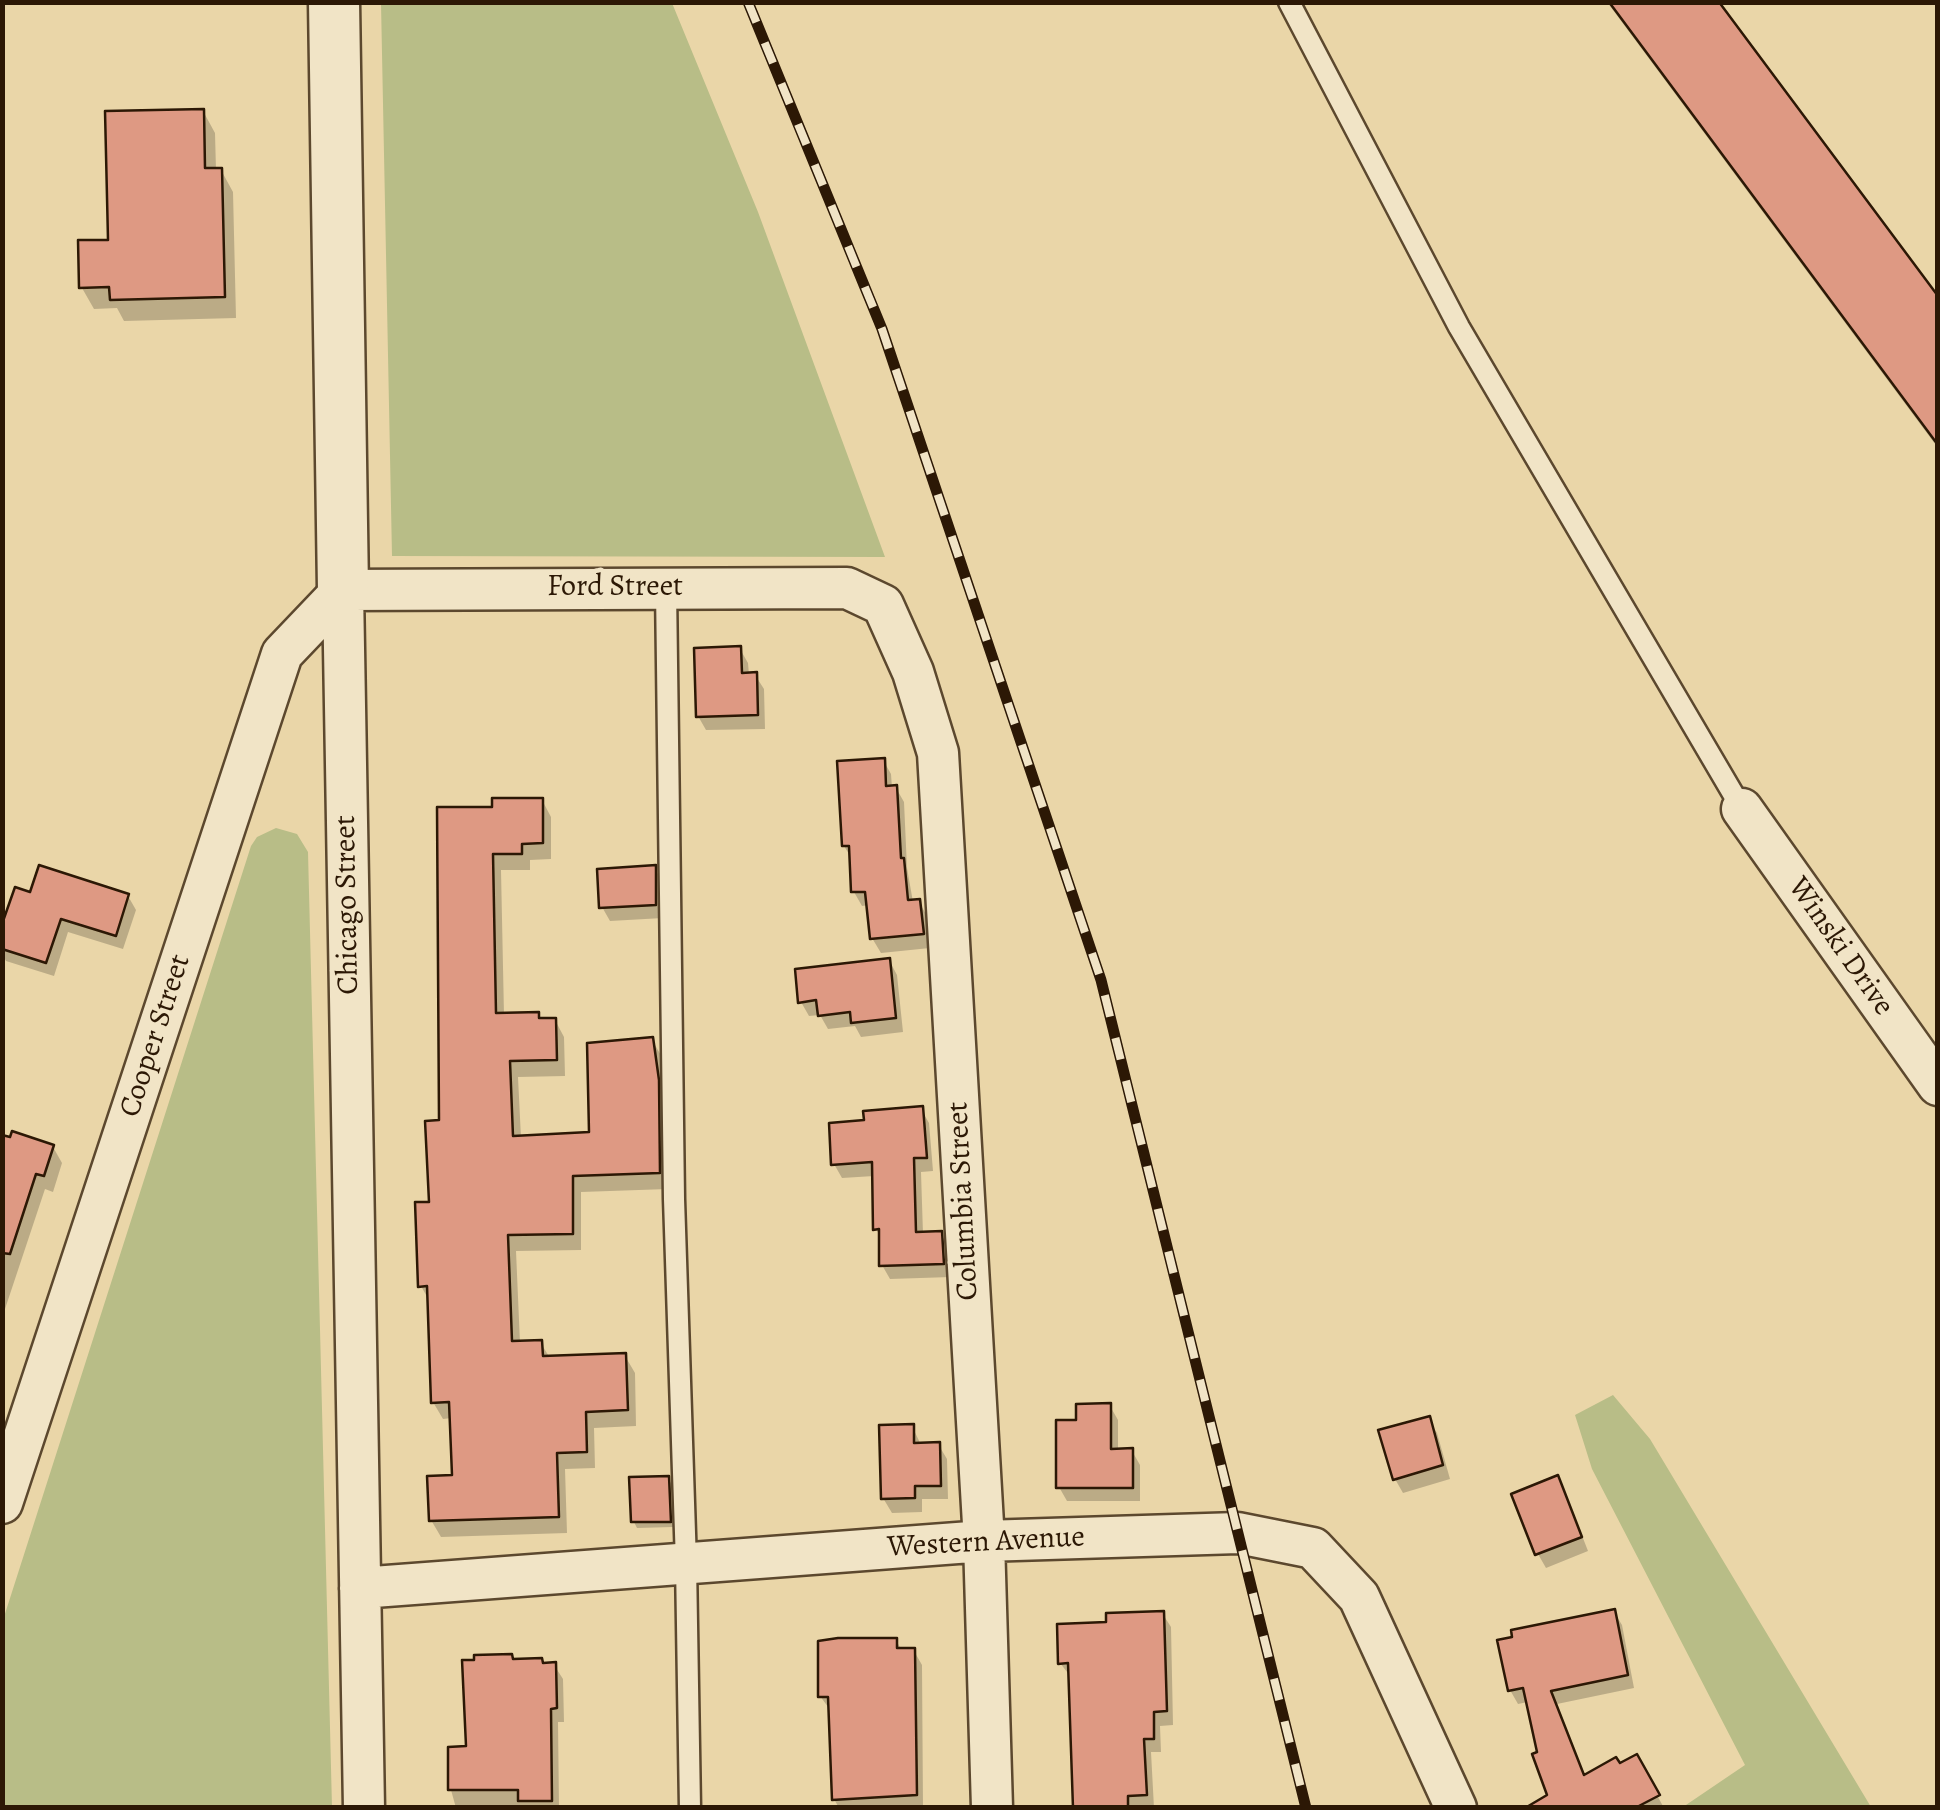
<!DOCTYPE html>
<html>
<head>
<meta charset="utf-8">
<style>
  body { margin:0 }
  #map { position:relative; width:1940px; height:1810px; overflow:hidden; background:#ead6a8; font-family:Alegreya,serif }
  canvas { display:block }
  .frame { position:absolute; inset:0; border:5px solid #2c1805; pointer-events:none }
</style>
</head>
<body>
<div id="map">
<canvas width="1940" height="1810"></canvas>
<div class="frame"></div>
</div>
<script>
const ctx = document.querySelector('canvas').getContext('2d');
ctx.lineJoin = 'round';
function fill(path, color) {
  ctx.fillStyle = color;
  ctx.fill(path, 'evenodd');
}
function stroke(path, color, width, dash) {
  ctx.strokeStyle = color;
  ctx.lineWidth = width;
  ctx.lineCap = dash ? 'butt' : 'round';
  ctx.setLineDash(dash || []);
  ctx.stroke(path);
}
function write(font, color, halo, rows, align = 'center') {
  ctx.font = font + ' Alegreya,serif';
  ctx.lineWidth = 9;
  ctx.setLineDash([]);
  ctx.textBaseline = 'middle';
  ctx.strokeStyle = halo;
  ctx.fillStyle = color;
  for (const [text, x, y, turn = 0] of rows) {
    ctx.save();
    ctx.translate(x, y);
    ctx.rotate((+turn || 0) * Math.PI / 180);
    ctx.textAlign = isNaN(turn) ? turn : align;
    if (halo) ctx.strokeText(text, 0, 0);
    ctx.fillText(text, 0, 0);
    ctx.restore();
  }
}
fill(new Path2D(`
  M 381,3 L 672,3 L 758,212 L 885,557 L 392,556 Z
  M 276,828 L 297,834 L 308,852 L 332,1807 L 3,1807 L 3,1620 L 251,846 L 257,837 Z
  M 1613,1395 L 1650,1439 L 1871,1807 L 1683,1807 L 1745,1765 L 1592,1469 L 1575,1415 Z`), '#b8bd87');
fill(new Path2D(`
  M 1607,2 L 1716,2 L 1938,301 L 1938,448 Z
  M 203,111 L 215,133 L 216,170 L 221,170 L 233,192 L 236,318 L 124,321 L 117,308 L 94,309 L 82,288 Z
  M 740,649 L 748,663 L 749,675 L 755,675 L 764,689 L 765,729 L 706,730 L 698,716 Z
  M 883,760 L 891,774 L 892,788 L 896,788 L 904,802 L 907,868 L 913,902 L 919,902 L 927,916 L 930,948 L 881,953 L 872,938 L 869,905 L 862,906 L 854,892 L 852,859 L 844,846 Z
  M 542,800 L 551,817 L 551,859 L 530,860 L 530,870 L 501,870 L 504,1015 L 537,1015 L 540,1020 L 555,1020 L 564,1037 L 565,1076 L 518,1077 L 521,1138 L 592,1135 L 652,1040 L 662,1057 L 667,1098 L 668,1189 L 581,1192 L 581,1250 L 516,1251 L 520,1343 L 540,1342 L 550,1358 L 625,1356 L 635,1373 L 636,1426 L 594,1428 L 595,1468 L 565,1469 L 567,1533 L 441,1537 L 431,1520 L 454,1477 L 452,1418 L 443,1419 L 433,1402 L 430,1302 L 421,1286 L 441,1122 L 495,809 Z
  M 654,868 L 663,882 L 663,918 L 610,921 L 602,907 Z
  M 32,895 L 128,896 L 136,910 L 123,949 L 68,932 L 54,976 L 6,961 L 2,954 L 2,932 Z
  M 889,960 L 897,975 L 903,1032 L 861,1037 L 855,1026 L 828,1029 L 820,1015 L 809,1016 L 801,1002 Z
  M 921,1109 L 929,1123 L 933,1171 L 921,1172 L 923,1234 L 941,1234 L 949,1248 L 951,1277 L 890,1279 L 882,1265 L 881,1238 L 876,1229 L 874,1176 L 842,1178 L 834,1164 L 867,1122 Z
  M 2,1138 L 53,1147 L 62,1163 L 53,1192 L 45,1189 L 2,1318 Z
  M 1110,1406 L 1118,1420 L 1118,1451 L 1132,1451 L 1140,1465 L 1140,1501 L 1067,1501 L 1059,1487 L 1079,1422 Z
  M 1428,1419 L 1437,1433 L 1450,1479 L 1403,1493 L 1395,1479 Z
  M 912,1426 L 921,1445 L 938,1444 L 947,1459 L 948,1499 L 922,1499 L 922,1512 L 892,1513 L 883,1498 Z
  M 668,1478 L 672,1485 L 673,1527 L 637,1528 L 634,1522 Z
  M 1565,1492 L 1588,1551 L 1546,1568 L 1538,1554 Z
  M 1614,1612 L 1622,1625 L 1634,1688 L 1557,1704 L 1585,1777 L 1636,1757 L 1664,1808 L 1553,1808 L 1528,1702 L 1518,1704 L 1510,1690 Z
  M 1162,1613 L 1171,1627 L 1173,1725 L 1160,1726 L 1161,1752 L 1151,1752 L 1154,1808 L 1075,1808 L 1071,1677 L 1060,1663 L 1109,1625 Z
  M 896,1640 L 902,1651 L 914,1651 L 922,1665 L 923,1808 L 839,1808 L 834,1799 L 831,1711 L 820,1696 Z
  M 514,1661 L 554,1665 L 563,1679 L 564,1722 L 558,1722 L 559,1808 L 456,1808 L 451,1790 Z`), '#0003');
const building = new Path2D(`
  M 1609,2 L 1719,2 L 1938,296 L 1938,445 Z
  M 204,109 L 205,168 L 222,168 L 225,297 L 110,300 L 109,287 L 79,288 L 78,240 L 108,240 L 105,111 Z
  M 741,646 L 742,673 L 757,672 L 758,715 L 696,717 L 694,648 Z
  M 885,758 L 886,786 L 897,785 L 901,858 L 904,858 L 908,900 L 920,899 L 924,934 L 870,939 L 865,892 L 851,892 L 849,846 L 842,846 L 837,761 Z
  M 492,798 L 543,798 L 543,843 L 522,844 L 522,854 L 493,854 L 496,1013 L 539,1012 L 539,1018 L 556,1018 L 557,1060 L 510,1061 L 513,1136 L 589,1132 L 587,1043 L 653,1037 L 659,1080 L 660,1173 L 573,1176 L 573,1234 L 508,1235 L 512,1341 L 542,1340 L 543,1356 L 626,1353 L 628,1410 L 586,1412 L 587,1452 L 557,1453 L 559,1517 L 429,1521 L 427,1476 L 452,1475 L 449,1402 L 431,1403 L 427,1286 L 418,1287 L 415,1202 L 429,1202 L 425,1121 L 439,1120 L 437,807 L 492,807 Z
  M 39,865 L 129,894 L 116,936 L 61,919 L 46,963 L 2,949 L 2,924 L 15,887 L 30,892 Z
  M 656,865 L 656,905 L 599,908 L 597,869 Z
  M 890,958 L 896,1018 L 851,1023 L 850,1012 L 818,1016 L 816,1000 L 798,1003 L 795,969 Z
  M 923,1106 L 927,1158 L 914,1158 L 916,1232 L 942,1231 L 944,1264 L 879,1266 L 879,1229 L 873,1230 L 872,1162 L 831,1165 L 829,1123 L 864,1120 L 863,1111 Z
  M 12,1131 L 54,1145 L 44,1176 L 36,1174 L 10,1254 L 2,1253 L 2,1135 L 10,1137 Z
  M 1111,1403 L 1111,1449 L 1133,1448 L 1133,1488 L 1056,1488 L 1056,1420 L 1076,1420 L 1076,1404 Z
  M 1430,1416 L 1443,1465 L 1393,1480 L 1378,1430 Z
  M 914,1424 L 914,1443 L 940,1442 L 941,1486 L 915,1486 L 915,1498 L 881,1499 L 879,1425 Z
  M 1558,1475 L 1582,1537 L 1535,1555 L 1511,1494 Z
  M 669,1476 L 671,1522 L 631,1522 L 629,1477 Z
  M 1615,1609 L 1628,1675 L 1551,1691 L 1584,1775 L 1616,1757 L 1620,1763 L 1637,1754 L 1660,1795 L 1635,1808 L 1525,1808 L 1547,1795 L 1532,1754 L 1537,1752 L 1523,1688 L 1508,1691 L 1497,1640 L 1512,1637 L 1511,1630 Z
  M 1164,1611 L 1167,1711 L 1154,1712 L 1154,1739 L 1144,1739 L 1147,1795 L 1128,1796 L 1128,1808 L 1073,1808 L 1068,1663 L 1058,1664 L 1057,1624 L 1106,1622 L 1106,1613 Z
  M 838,1638 L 897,1638 L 897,1648 L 915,1648 L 917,1795 L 832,1800 L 828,1697 L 818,1697 L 818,1641 Z
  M 512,1654 L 513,1659 L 542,1658 L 543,1663 L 556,1662 L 557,1708 L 551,1709 L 552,1801 L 518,1801 L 518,1790 L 448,1790 L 448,1747 L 466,1746 L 462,1660 L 474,1660 L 474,1655 Z`);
fill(building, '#de9983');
stroke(building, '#2c1805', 2.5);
const service = new Path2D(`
  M 1289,2 L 1459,327 L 1742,809
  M 666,588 L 674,1199 L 686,1563 L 690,1808`);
const minor = new Path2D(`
  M 343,590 L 847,588 L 883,605 L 913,672 L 938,753 L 984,1541 L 992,1808
  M 343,590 L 364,1808
  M 1742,809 L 1938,1085
  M 2,1503 L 282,654 L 343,590
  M 360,1588 L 984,1541 L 1238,1533 L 1313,1548 L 1359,1597 L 1456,1808`);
const tertiary = new Path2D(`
  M 334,2 L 343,590`);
stroke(service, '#5c482e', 25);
stroke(minor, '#5c482e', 45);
stroke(tertiary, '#5c482e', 55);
stroke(service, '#f1e4c6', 20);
stroke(minor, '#f1e4c6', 40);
stroke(tertiary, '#f1e4c6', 50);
const rail = new Path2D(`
  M 748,2 L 882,329 L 1101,980 L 1306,1808`);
stroke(rail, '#2c1805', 11);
stroke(rail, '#f1e4c6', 8, [22]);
write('30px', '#2c1805', '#f1e4c6', [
  ["Ford Street",615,588],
  ["Chicago Street",348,905,-91],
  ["Winski Drive",1840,947,55],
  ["Cooper Street",156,1036,-72],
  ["Columbia Street",964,1201,-93],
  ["Western Avenue",986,1543,-3]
]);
</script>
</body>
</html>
